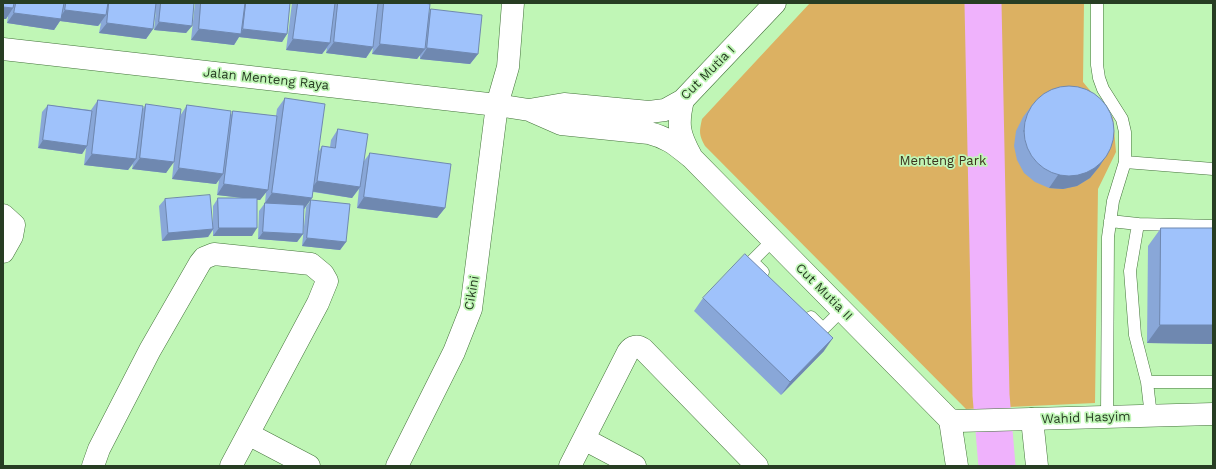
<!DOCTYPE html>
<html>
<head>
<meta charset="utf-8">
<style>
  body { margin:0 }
  #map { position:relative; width:1216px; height:469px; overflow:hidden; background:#c0f6b6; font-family:"Work Sans",sans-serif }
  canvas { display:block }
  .frame { position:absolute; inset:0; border:4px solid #273d23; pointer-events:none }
</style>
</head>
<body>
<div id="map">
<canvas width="1216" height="469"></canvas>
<div class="frame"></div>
</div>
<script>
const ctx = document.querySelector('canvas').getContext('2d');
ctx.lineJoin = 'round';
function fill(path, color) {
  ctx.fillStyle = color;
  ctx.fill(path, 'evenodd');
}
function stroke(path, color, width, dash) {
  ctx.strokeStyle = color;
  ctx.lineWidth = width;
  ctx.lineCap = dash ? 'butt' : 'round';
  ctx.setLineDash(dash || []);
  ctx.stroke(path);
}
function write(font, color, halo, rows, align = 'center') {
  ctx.font = font + ' "Work Sans",sans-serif';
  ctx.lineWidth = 3.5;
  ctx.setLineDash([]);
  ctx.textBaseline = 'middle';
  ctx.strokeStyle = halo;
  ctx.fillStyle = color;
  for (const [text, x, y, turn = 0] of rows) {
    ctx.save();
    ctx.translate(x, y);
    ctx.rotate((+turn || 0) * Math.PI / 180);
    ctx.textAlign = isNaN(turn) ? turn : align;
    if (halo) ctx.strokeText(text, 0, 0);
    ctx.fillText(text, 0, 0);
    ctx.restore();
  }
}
fill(new Path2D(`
  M 810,3 L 1084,3 L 1083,82 L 1113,118 L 1116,152 L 1098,189 L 1095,403 L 966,409 L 705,146 C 699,135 699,132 702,119 Z`), '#dcb162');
stroke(new Path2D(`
  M 983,3 L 991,395 L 997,466`), '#efb2fc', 37);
const service = new Path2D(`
  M 1097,3 L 1097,65 L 1099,78 L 1103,89 L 1122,119 L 1125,132 L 1125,162 L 1113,201 L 1108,237 L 1107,417
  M 1125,162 L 1213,169
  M 1110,221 L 1138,224 L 1213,226
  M 1138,224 L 1130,271 L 1135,335 L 1147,382 L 1151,416
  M 763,272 L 752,261 L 773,240
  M 811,317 L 823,329 L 842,310
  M 1147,382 L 1213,382`);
const minor = new Path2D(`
  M 497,105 L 508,67 L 513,3
  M 3,215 L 14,225 L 12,236 L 3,252
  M 1032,419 L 1037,466
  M 950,420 L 957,466
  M 248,434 L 309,466
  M 584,439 L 635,466
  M 93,466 L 99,449 L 150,350 L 200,263 L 204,258 L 214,254 L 311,264 L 323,274 L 327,281 L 318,303 L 231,466
  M 570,466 L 628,352 C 632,346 637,345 643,349 L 757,466`);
const tertiary = new Path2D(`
  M 397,466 L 454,352 L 471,309 L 497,105`);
const secondary = new Path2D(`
  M 3,49 L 497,105 L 529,110 L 561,124 L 649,133 C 669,138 677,146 692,158 L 950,420 L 958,421 L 1213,414
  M 683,100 C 677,125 679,134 691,156
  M 529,110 L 564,104 L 649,112 L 665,110 L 683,100 L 775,3`);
stroke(service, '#43733a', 13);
stroke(minor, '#43733a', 23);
stroke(tertiary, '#43733a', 23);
stroke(secondary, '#43733a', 23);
stroke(service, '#fff', 12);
stroke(minor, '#fff', 22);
stroke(tertiary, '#fff', 22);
stroke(secondary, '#fff', 22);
fill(new Path2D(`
  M 3,3 L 194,3 L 192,26 L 186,33 L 154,30 L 156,9 L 153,29 L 146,39 L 99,33 L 101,23 L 98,26 L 60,21 L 54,30 L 7,23 L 8,16 L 6,19 Z
  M 195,3 L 290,3 L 287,34 L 282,42 L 239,37 L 234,45 L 191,40 Z
  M 292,3 L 424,3 L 429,13 L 431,9 L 478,54 L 470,64 L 420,59 L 420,55 L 417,59 L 372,54 L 373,48 L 366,58 L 326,53 L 327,48 L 322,54 L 286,50 Z
  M 285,98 L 318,153 L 322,146 L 330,147 L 331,140 L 338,129 L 364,161 L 370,153 L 445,208 L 437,218 L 357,208 L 359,189 L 352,198 L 313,192 L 312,198 L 304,209 L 303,234 L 297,242 L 258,239 L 259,211 L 265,203 L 266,192 L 260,200 L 257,200 L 252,236 L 213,236 L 213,230 L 208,237 L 162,241 L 159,206 L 165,199 L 213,225 L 213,206 L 218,198 L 244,198 L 217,195 L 219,180 L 216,184 L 172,179 L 174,159 L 166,173 L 132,169 L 133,164 L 128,170 L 84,165 L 86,148 L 82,154 L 38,148 L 42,112 L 48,105 L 91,110 L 98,100 L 142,110 L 146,104 L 180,116 L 187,105 L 231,115 L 233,111 L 276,116 L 277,109 Z
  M 1033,104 L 1108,153 L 1099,167 L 1090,178 L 1077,186 L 1063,189 L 1049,188 L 1035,182 L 1024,173 L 1017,160 L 1014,146 L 1016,131 L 1023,117 Z
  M 311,200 L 346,242 L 340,250 L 302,246 L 306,207 Z
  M 1161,228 L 1213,344 L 1147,343 L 1148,246 Z
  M 703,298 L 824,351 L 781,395 L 694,311 Z`), '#89a7d8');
fill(new Path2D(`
  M 3,7 L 13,8 L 6,19 L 3,19 Z
  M 65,10 L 106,15 L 98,26 L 60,21 L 54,30 L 7,23 L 14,13 L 59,19 Z
  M 159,22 L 192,26 L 186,33 L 154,30 Z
  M 107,23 L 153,29 L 146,39 L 99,33 Z
  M 199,29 L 240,34 L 243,29 L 287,34 L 282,42 L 239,37 L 234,45 L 191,40 Z
  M 293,39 L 330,43 L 322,54 L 286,50 Z
  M 334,42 L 373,47 L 366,58 L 326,53 Z
  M 380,44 L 425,49 L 417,59 L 372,54 Z
  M 427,48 L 478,54 L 470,64 L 420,59 Z
  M 43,140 L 87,146 L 82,154 L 38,148 Z
  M 1108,153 L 1099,167 L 1090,178 L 1077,186 L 1063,189 L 1049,188 L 1058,175 Z
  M 92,154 L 136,159 L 128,170 L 84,165 Z
  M 140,158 L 174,162 L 166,173 L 132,169 Z
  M 179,168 L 223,174 L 216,184 L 172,179 Z
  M 317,181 L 360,187 L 352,198 L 310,191 Z
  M 224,184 L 268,190 L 260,200 L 217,195 Z
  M 272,193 L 312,198 L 304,209 L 265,203 Z
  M 364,197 L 445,208 L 437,218 L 357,208 Z
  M 219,228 L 257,228 L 252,236 L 213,236 Z
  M 213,229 L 208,237 L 162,241 L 168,233 Z
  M 263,232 L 303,234 L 297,242 L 258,239 Z
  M 307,238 L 346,242 L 340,250 L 302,246 Z
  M 1160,325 L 1213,325 L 1213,344 L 1147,343 Z
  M 833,338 L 824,351 L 781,395 L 790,382 Z`), '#6f88b0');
const building = new Path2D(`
  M 3,3 L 14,3 L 13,8 L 3,7 Z
  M 16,3 L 64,3 L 61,19 L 14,13 Z
  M 66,3 L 108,3 L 106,15 L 65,10 Z
  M 109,3 L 156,3 L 153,29 L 107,23 Z
  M 161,3 L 194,3 L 192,26 L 159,22 Z
  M 201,3 L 245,3 L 241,34 L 199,29 Z
  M 246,3 L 290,3 L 287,34 L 243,29 Z
  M 298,3 L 335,3 L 330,43 L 293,39 Z
  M 338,3 L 378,3 L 373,47 L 334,42 Z
  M 384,3 L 424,3 L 430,4 L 425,49 L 380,44 Z
  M 431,9 L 482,15 L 478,54 L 427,48 Z
  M1024 131a45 45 0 1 1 90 0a45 45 0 1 1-90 0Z
  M 285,98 L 325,104 L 312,198 L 272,193 Z
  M 98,100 L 143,106 L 136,159 L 92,154 Z
  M 146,104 L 181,109 L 174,162 L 140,158 Z
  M 48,105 L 92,111 L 87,146 L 43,140 Z
  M 187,105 L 231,111 L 223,174 L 179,168 Z
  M 233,111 L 277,116 L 268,190 L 224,184 Z
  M 338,129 L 368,134 L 360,187 L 317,181 L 322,146 L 335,148 Z
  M 370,153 L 451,164 L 445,208 L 364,197 Z
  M 210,195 L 213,229 L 168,233 L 165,199 Z
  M 218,198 L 257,198 L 257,228 L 219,228 Z
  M 311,200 L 350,204 L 346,242 L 307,238 Z
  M 265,203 L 304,205 L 303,234 L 263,232 Z
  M 1161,228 L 1213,228 L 1213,325 L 1160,325 Z
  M 745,254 L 833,338 L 790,382 L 703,298 Z`);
fill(building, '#9fc2fb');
stroke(building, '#6f88b0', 1);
write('13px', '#273d23', '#c0f6b6', [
  ["Cut Mutia I",708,73,-45],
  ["Jalan Menteng Raya",266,79,6],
  ["Cut Mutia II",824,292,45],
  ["Cikini",472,293,-80],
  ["Wahid Hasyim",1086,418,-2]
]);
write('13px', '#3d321e', '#c0f6b6', [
  ["Menteng Park",943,161]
]);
</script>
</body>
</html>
